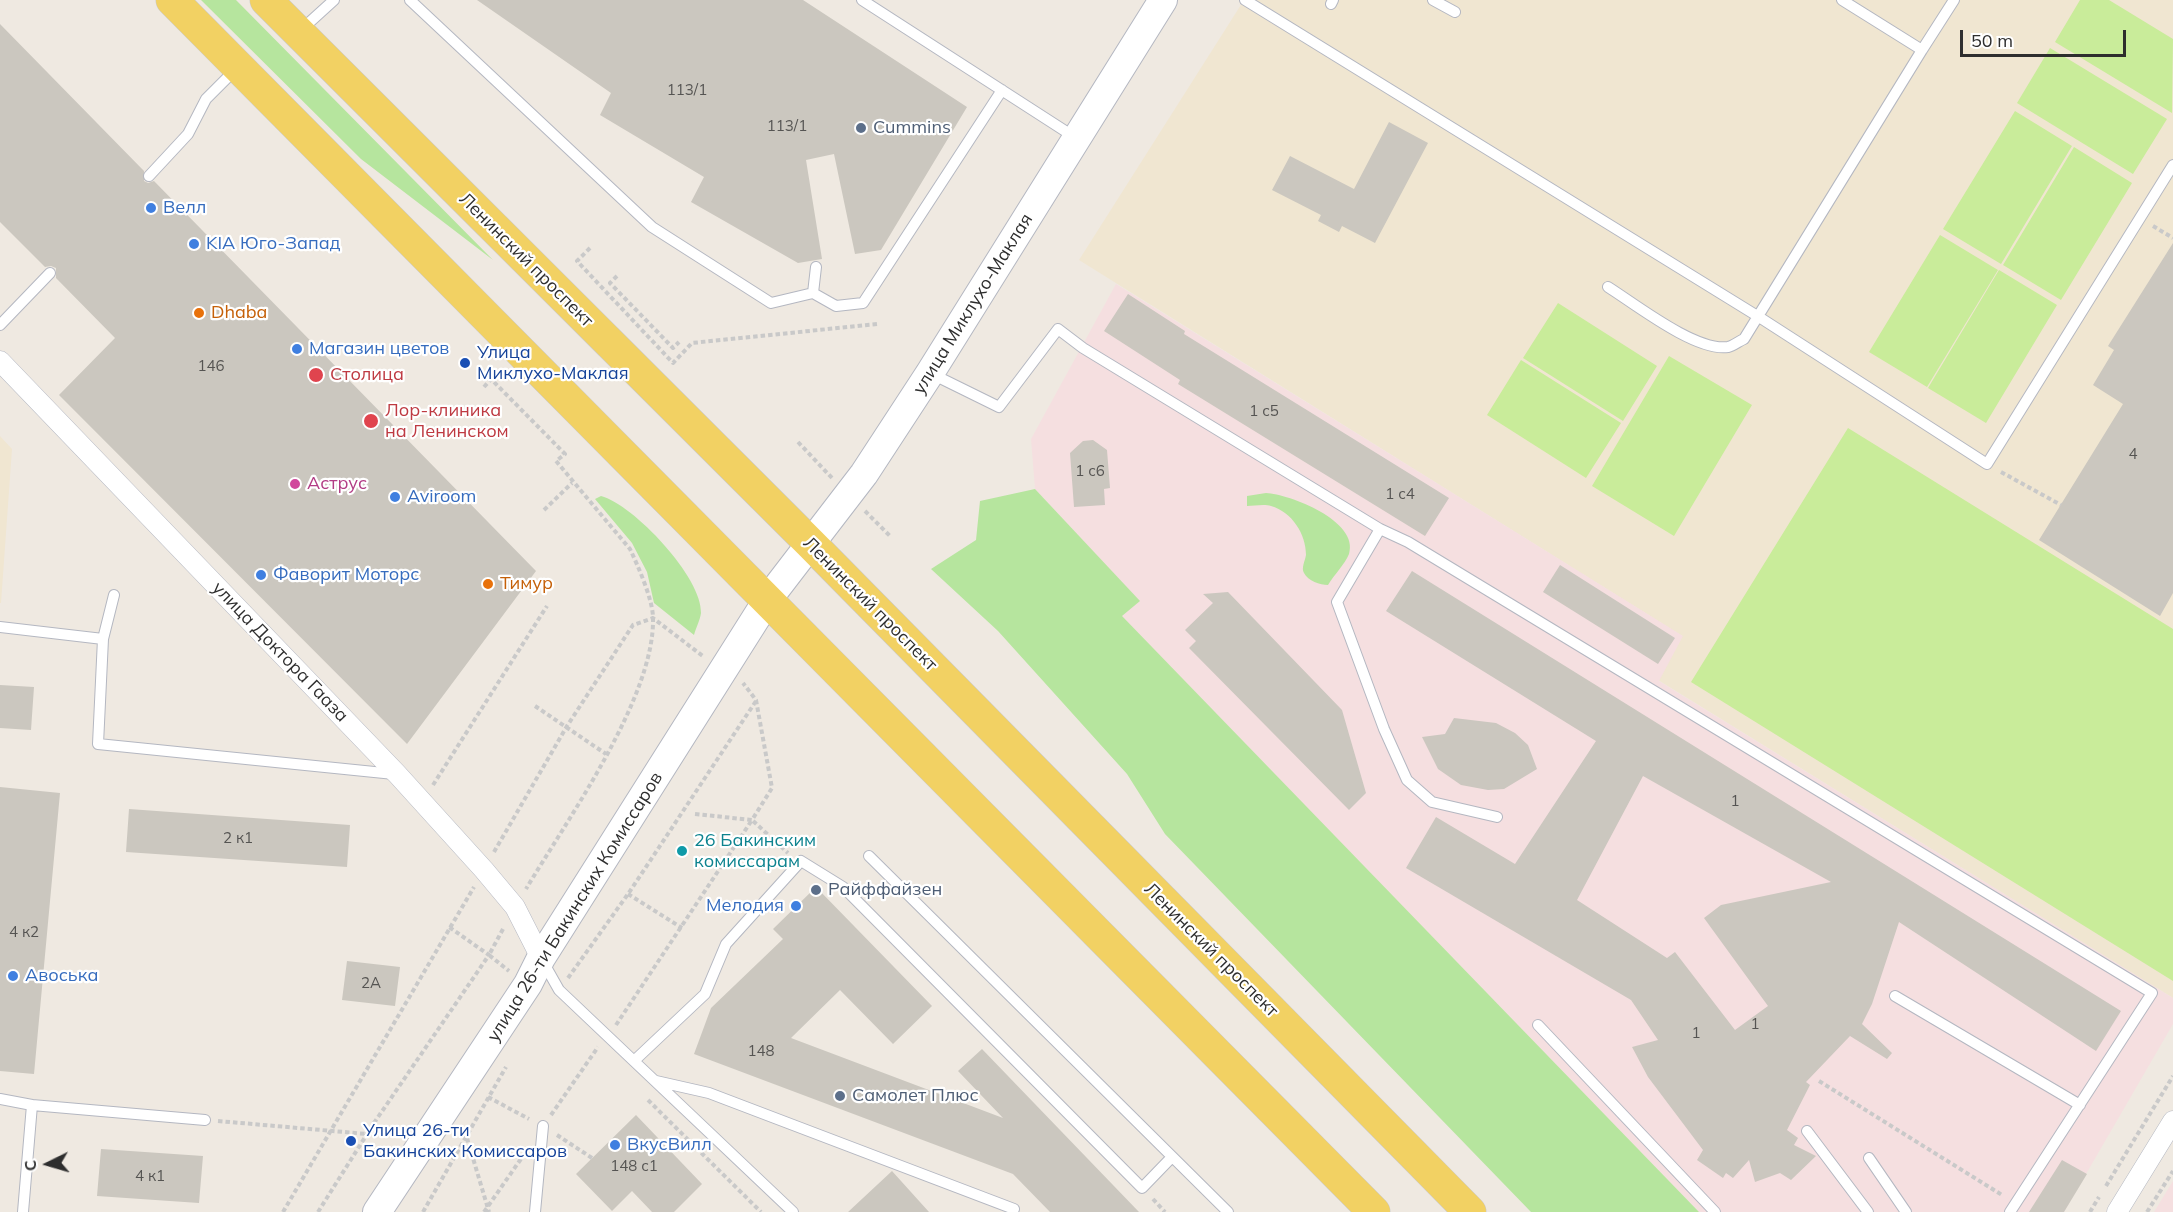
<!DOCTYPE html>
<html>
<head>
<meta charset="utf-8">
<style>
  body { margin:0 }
  #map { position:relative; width:2173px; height:1212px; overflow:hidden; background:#efe9e1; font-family:Mulish,sans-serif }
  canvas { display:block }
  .north { position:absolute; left:18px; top:1134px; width:60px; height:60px; -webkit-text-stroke:4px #fff; paint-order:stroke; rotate:265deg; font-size:16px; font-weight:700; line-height:24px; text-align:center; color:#2e2e2e }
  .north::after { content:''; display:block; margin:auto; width:21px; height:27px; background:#2e2e2e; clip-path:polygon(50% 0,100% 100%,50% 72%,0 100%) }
  .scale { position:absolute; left:1960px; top:30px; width:166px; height:27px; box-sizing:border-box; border:3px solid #2e2e2e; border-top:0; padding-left:8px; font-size:18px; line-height:21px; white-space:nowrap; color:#2e2e2e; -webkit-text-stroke:4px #fff; paint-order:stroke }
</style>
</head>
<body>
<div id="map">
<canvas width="2173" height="1212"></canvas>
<div class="north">С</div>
<div class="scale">50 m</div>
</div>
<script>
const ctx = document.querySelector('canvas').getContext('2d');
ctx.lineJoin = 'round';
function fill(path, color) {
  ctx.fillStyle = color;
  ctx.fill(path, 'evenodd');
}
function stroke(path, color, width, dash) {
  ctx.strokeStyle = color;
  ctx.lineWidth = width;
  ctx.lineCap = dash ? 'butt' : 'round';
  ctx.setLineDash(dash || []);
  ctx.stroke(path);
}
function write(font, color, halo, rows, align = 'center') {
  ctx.font = font + ' Mulish,sans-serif';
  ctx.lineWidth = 4.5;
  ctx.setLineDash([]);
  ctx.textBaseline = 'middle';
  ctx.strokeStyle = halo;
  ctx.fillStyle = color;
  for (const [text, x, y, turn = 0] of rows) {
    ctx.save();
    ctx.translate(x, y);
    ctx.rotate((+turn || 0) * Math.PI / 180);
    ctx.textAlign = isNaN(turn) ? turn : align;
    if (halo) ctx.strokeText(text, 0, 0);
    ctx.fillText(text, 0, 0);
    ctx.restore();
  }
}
fill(new Path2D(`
  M 1244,0 L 2173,0 L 2173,998 L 1658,680 L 1682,636 L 1079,260 Z
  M 0,436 L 12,449 L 1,603 L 0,603 Z`), '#f0e6d1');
fill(new Path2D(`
  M 1116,284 L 1683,636 L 1659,681 L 2173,998 L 2173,1024 L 2064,1212 L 1699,1212 L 1121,616 L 1139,601 L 1035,489 L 1031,439 Z
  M 2173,1181 L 2173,1212 L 2154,1212 Z`), '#f5dfe0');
fill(new Path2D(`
  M 201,0 L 236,0 L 493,260 L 361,159 Z
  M 1035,489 L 1140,601 L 1122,616 L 1699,1212 L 1531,1212 L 1165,834 L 1127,774 L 998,631 L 931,569 L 976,540 L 980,501 Z
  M 1266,493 C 1289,494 1360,521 1349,554 C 1345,564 1334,575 1328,585 C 1320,585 1308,581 1304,573 C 1301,568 1305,561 1306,555 C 1306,534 1292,512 1271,506 C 1264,504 1254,506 1247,506 L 1247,496 Z
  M 601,496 C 633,504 703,578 701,613 C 700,620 696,628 694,635 L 654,603 L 647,572 L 632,543 L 595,499 Z`), '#b6e59e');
fill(new Path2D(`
  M 2080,0 L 2109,0 L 2173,39 L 2172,113 L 2055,42 Z
  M 2050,48 L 2167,119 L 2133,174 L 2017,103 Z
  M 2015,111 L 2072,146 L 2001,264 L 1943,229 Z
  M 2074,147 L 2132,183 L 2061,300 L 2003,265 Z
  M 1940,235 L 1998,270 L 1927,387 L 1869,352 Z
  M 1999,270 L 2057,305 L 1986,423 L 1928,388 Z
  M 1558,303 L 1657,366 L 1623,421 L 1523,358 Z
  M 1669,356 L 1752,405 L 1674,536 L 1592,486 Z
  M 1521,360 L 1621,423 L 1586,478 L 1487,415 Z
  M 1848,428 L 2173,629 L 2173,981 L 1691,682 Z`), '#c9ec9a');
fill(new Path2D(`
  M 477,0 L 803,0 L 967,107 L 881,250 L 855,254 L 834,154 L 806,160 L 822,259 L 798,263 L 691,202 L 704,177 L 600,115 L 611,93 Z
  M 0,24 L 144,171 L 144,181 L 148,183 L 154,181 L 536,571 L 407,744 L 59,395 L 115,338 L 56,278 L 56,268 L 51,266 L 45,267 L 0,222 Z
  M 1389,122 L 1428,143 L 1375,243 L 1342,226 L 1339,232 L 1318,221 L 1321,215 L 1272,190 L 1290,156 L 1354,189 Z
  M 2173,243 L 2173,593 L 2160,616 L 2039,540 L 2123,404 L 2093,385 L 2114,350 L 2108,346 Z
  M 1128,294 L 1185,331 L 1184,334 L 1449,498 L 1425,536 L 1178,384 L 1180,380 L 1104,331 Z
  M 1093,440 L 1107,450 L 1110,488 L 1104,489 L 1105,505 L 1074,507 L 1070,453 L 1083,441 Z
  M 1560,565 L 1675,638 L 1658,664 L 1543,592 Z
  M 1412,571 L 2121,1011 L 2096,1051 L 1899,922 L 1872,1004 L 1862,1024 L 1892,1053 L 1887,1059 L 1850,1036 L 1806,1082 L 1810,1085 L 1787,1130 L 1798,1138 L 1794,1145 L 1816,1156 L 1791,1180 L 1780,1173 L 1755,1182 L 1749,1160 L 1733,1178 L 1726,1173 L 1723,1178 L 1697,1160 L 1703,1150 L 1648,1077 L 1632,1047 L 1658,1040 L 1631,1000 L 1406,868 L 1436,817 L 1515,864 L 1596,741 L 1386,611 ZM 1643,776 L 1831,882 L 1721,905 L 1704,918 L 1768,1006 L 1735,1030 L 1675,952 L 1667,958 L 1577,900 Z
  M 1228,592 L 1342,710 L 1366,793 L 1349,810 L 1189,648 L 1196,641 L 1185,630 L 1213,603 L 1203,594 Z
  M 0,685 L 34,687 L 31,730 L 0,728 Z
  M 1454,718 L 1496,723 L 1515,733 L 1528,745 L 1537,769 L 1504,789 L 1488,790 L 1461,785 L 1438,769 L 1422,737 L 1445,734 Z
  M 0,787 L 60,793 L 34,1074 L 0,1071 Z
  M 129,809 L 350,825 L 347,867 L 126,852 Z
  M 816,887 L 932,1006 L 893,1044 L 840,990 L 791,1038 L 1003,1118 L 958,1071 L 982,1049 L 1139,1212 L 1050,1212 L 1013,1174 L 694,1054 L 711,1008 L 783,939 L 773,929 Z
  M 347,961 L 400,967 L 395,1006 L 342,1000 Z
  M 636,1115 L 702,1184 L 674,1212 L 652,1212 L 632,1191 L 612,1211 L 576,1174 Z
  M 101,1149 L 203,1156 L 199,1203 L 97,1196 Z
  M 2062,1160 L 2087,1174 L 2064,1212 L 2029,1212 Z
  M 892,1171 L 929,1212 L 848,1212 Z`), '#cbc7bf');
const service = new Path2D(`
  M 410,0 L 652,227 L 771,303 L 813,293
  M 862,0 L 1076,138
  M 1245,0 L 1759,317 L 1987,464 L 2173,165
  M 1433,0 L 1455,12
  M 1842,0 L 1922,50 L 1954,0
  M 1331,4 L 1333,0
  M 301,30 L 334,0
  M 149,176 L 188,134 L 206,99 L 237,68
  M 816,267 L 813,293 L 836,306 L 863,303 L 1002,90
  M 1608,287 C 1635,304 1696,352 1728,347 C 1733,346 1739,341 1744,339 L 1922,50
  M 0,325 L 50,273
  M 932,374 L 999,407 L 1058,329 L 1083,348 L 1380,529 L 1408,542 L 2152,993 L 2010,1212
  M 1380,529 L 1337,602 L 1384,729 L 1407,780 L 1432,802 L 1497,817
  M 0,627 L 103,639 L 98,744 L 394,774
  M 103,639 L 114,595
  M 869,856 L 1228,1212
  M 542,960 L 559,990 L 793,1212
  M 1895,996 L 2080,1105
  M 1538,1025 L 1715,1212
  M 635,1060 L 705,994 L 726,944 L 801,861 L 843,887 L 1142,1188 L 1172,1157
  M 656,1081 L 709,1093 L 1014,1209
  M 0,1099 L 32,1105 L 23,1212
  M 32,1105 L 205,1120
  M 1807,1131 L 1868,1212
  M 1869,1158 L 1906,1212
  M 535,1212 L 543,1126`);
const minor = new Path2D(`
  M 0,361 L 397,774 L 484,870 L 515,907 L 541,958
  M 2117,1212 L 2173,1121`);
const secondary = new Path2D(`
  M 377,1212 L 528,984 L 541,958 L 768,599 L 864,474 L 930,373 L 1163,0`);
const primary = new Path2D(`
  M 172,0 L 1374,1212
  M 266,0 L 810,543 L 1470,1212`);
stroke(service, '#b4b7c1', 12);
stroke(minor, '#b4b7c1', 21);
stroke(secondary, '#b4b7c1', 30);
stroke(primary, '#c9c9c9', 33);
stroke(new Path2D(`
  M 2153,226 L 2173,238
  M 590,248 L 577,261 L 673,363 L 692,343 L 877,324
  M 617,276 L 610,283 L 673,348 L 679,342
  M 484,387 L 491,379 L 565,454 L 556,461 L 630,549 C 638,566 653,600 653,618 C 655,697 567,820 526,889
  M 798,442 L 832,478
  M 2001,472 L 2061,505
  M 544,510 L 572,483
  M 865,511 L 890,536
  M 535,706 L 606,754
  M 433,785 L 547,606
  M 695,814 L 752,820 L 772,788 L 756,700 L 743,683
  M 494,852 L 567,726 L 633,625 L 653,618 L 704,657
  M 628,894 L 682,928
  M 503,929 L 489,955 L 509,971
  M 568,978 L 628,894 L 756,701
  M 616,1025 L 752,820 L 788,853
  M 1819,1081 L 2002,1195
  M 488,1097 L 529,1119
  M 648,1100 L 761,1212
  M 551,1115 L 598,1047
  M 218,1121 L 367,1134
  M 557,1135 L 592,1158
  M 467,1138 L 489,1212
  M 2106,1186 L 2173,1076
  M 1153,1199 L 1165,1212
  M 283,1212 L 474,887
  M 318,1212 L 374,1123 L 489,955 L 449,927
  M 423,1212 L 506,1067
  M 484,1212 L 523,1156
  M 2090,1212 L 2099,1197
  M 2147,1212 L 2173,1171`), '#c9c9c9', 4, [4.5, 3]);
stroke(service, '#fff', 10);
stroke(minor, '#fff', 20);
stroke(secondary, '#fff', 28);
stroke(primary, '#f2d163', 32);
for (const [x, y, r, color] of [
  [861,128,6,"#5c6f8a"],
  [151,208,6,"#3f7fe0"],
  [194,244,6,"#3f7fe0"],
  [199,313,6,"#e8710a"],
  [297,349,6,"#3f7fe0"],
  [465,363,6,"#1a4fb4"],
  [316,375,8,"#e0444e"],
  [371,421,8,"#e0444e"],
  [295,484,6,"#d1479c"],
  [395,497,6,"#3f7fe0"],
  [261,575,6,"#3f7fe0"],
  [488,584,6,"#e8710a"],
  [682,851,6,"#0f9aa8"],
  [816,890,6,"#5c6f8a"],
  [796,906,6,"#3f7fe0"],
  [13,976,6,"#3f7fe0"],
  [840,1096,6,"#5c6f8a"],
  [351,1141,6,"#1a4fb4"],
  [615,1145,6,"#3f7fe0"]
]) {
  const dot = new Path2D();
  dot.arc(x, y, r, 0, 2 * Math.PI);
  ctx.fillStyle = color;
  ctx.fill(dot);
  stroke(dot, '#fff', 2);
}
write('15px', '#555452', null, [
  ["113/1",687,90],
  ["113/1",787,126],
  ["146",211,366],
  ["1 с5",1264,411],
  ["4",2133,454],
  ["1 с6",1090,471],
  ["1 с4",1400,494],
  ["1",1735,801],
  ["2 к1",238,838],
  ["4 к2",24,932],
  ["2А",371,983],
  ["1",1755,1024],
  ["1",1696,1033],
  ["148",761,1051],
  ["148 с1",634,1166],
  ["4 к1",150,1176]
]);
write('18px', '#4e5e75', '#fff', [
  ["Cummins",873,128],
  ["Райффайзен",828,890],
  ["Самолет Плюс",852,1096]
], 'left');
write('18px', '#366cbe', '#fff', [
  ["Велл",163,208],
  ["KIA Юго-Запад",206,244],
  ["Магазин цветов",309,349],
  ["Aviroom",407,497],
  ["Фаворит Моторс",273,575],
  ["Мелодия",784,906,"right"],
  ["Авоська",25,976],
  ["ВкусВилл",627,1145]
], 'left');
write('18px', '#2e2e2e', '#fff', [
  ["Ленинский проспект",526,260,45],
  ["улица Миклухо-Маклая",973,304,-58],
  ["Ленинский проспект",870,604,45],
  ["улица Доктора Гааза",280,652,46],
  ["улица 26-ти Бакинских Комиссаров",575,907,-58],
  ["Ленинский проспект",1211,950,45]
]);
write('18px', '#c56008', '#fff', [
  ["Dhaba",211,313],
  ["Тимур",500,584]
], 'left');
write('18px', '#164399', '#fff', [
  ["Улица",477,353],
  ["Миклухо-Маклая",477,374],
  ["Улица 26-ти",363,1131],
  ["Бакинских Комиссаров",363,1152]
], 'left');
write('18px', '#be3a42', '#fff', [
  ["Столица",330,375],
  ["Лор-клиника",385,411],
  ["на Ленинском",385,432]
], 'left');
write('18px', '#b23c85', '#fff', [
  ["Аструс",307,484]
], 'left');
write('18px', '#0d838f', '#fff', [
  ["26 Бакинским",694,841],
  ["комиссарам",694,862]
], 'left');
</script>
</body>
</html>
